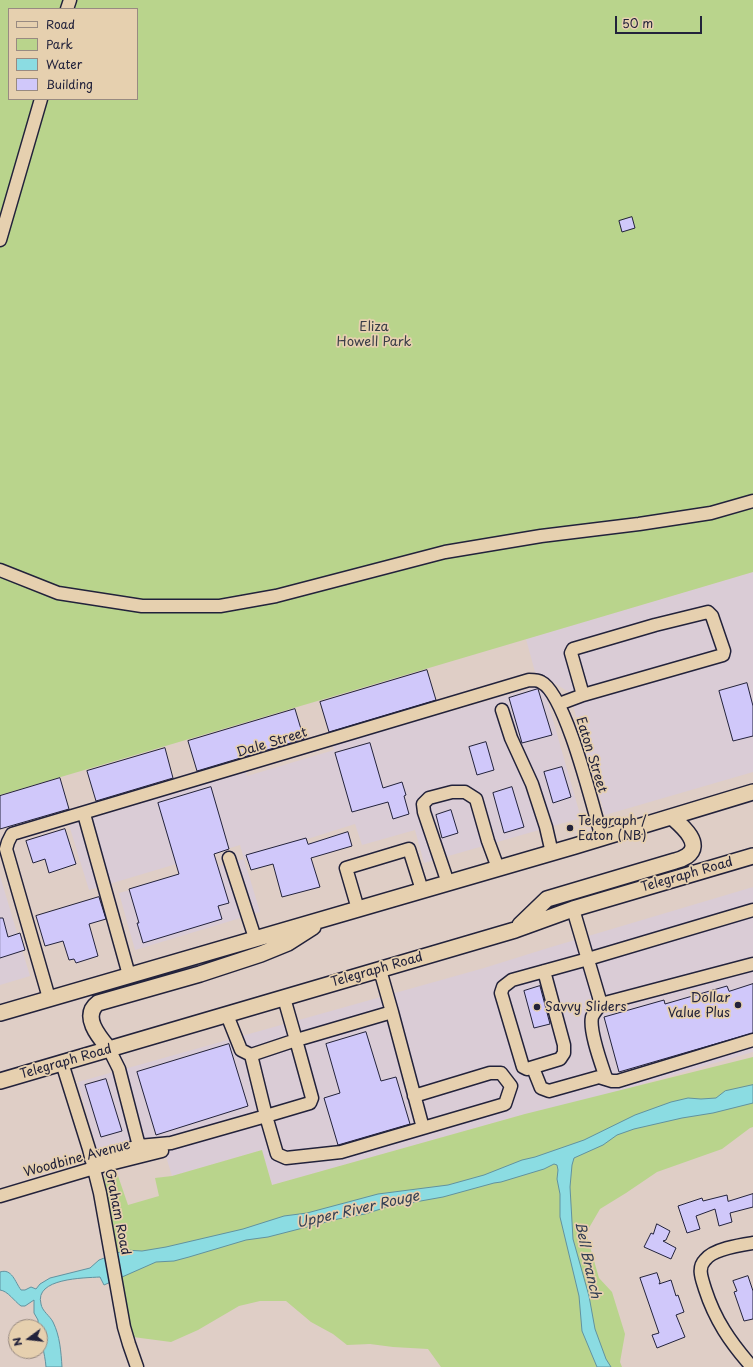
<!DOCTYPE html>
<html>
<head>
<meta charset="utf-8">
<style>
  body { margin:0 }
  #map { position:relative; width:753px; height:1367px; overflow:hidden; background:#dfcec6; font-family:"Playpen Sans",sans-serif }
  canvas { display:block }
  .legend { position:absolute; left:8px; top:8px; width:130px; height:92px; box-sizing:border-box; background:#e6d0af; border:1px solid #988a81; margin:0; padding:5px 7px; list-style:none; font-size:12px; color:#22223b }
  .legend li { display:flex; align-items:center; gap:8px; height:20px }
  .legend b { width:20px; border:1px solid #988a81 }
  .north { position:absolute; left:8px; top:1319px; width:40px; height:40px; box-sizing:border-box; background:#e6d0af; border:1px solid #988a81; border-radius:50%; rotate:255deg; font-size:11px; font-weight:700; line-height:16px; text-align:center; color:#22223b }
  .north::after { content:''; display:block; margin:auto; width:14px; height:18px; background:#22223b; clip-path:polygon(50% 0,100% 100%,50% 72%,0 100%) }
  .scale { position:absolute; left:615px; top:16px; width:87px; height:18px; box-sizing:border-box; border:2px solid #22223b; border-top:0; padding-left:5px; font-size:12px; line-height:14px; white-space:nowrap; color:#22223b; -webkit-text-stroke:3px #e6d0af; paint-order:stroke }
</style>
</head>
<body>
<div id="map">
<canvas width="753" height="1367"></canvas>
<ul class="legend">
<li><b style="height:5px;background:#e6d0af"></b>Road</li>
<li><b style="height:11px;background:#b9d48c"></b>Park</li>
<li><b style="height:11px;background:#8bdce2"></b>Water</li>
<li><b style="height:11px;background:#d0c8fa"></b>Building</li>
</ul>
<div class="north">N</div>
<div class="scale">50 m</div>
</div>
<script>
const ctx = document.querySelector('canvas').getContext('2d');
ctx.lineJoin = 'round';
function fill(path, color) {
  ctx.fillStyle = color;
  ctx.fill(path, 'evenodd');
}
function stroke(path, color, width, dash) {
  ctx.strokeStyle = color;
  ctx.lineWidth = width;
  ctx.lineCap = dash ? 'butt' : 'round';
  ctx.setLineDash(dash || []);
  ctx.stroke(path);
}
function write(font, color, halo, rows, align = 'center') {
  ctx.font = font + ' "Playpen Sans",sans-serif';
  ctx.lineWidth = 3.5;
  ctx.setLineDash([]);
  ctx.textBaseline = 'middle';
  ctx.strokeStyle = halo;
  ctx.fillStyle = color;
  for (const [text, x, y, turn = 0] of rows) {
    ctx.save();
    ctx.translate(x, y);
    ctx.rotate((+turn || 0) * Math.PI / 180);
    ctx.textAlign = isNaN(turn) ? turn : align;
    if (halo) ctx.strokeText(text, 0, 0);
    ctx.fillText(text, 0, 0);
    ctx.restore();
  }
}
fill(new Path2D(`
  M 753,572 L 753,772 L 605,815 L 569,692 L 535,672 L 526,639 Z
  M 543,685 L 581,818 L 424,863 L 415,830 L 362,845 L 355,824 L 244,859 L 260,912 L 135,950 L 119,893 L 244,859 L 240,845 L 89,890 L 69,825 L 246,772 L 247,776 L 334,750 L 333,745 Z
  M 0,876 L 30,976 L 0,985 Z
  M 753,887 L 753,1052 L 591,1099 L 525,1114 L 272,1185 L 262,1150 L 172,1176 L 163,1147 L 101,1164 L 78,1082 L 484,968 L 548,948 Z`), '#daccd6');
fill(new Path2D(`
  M 0,0 L 753,0 L 753,572 L 0,795 ZM 9,9 L 137,9 L 137,99 L 9,99 Z
  M 753,1057 L 753,1127 L 750,1128 L 722,1149 L 657,1172 L 626,1193 L 600,1209 L 586,1233 L 599,1278 L 612,1292 L 625,1334 L 620,1362 L 622,1367 L 441,1367 L 428,1349 L 393,1347 L 370,1344 L 347,1345 L 333,1334 L 311,1322 L 286,1301 L 260,1301 L 239,1306 L 198,1330 L 171,1342 L 133,1337 C 119,1283 113,1228 104,1174 L 116,1170 L 128,1205 L 159,1196 L 155,1178 L 172,1176 L 262,1150 L 272,1185 L 525,1114 Z`), '#b9d48c');
const water = new Path2D(`
  M 753,1085 L 753,1103 L 713,1113 L 682,1118 L 634,1129 L 617,1135 L 603,1145 L 574,1158 L 572,1165 L 570,1187 L 573,1239 L 589,1296 L 595,1329 L 606,1359 L 611,1367 L 597,1367 L 582,1331 L 579,1296 L 560,1217 L 560,1194 L 557,1179 L 558,1170 L 557,1165 L 554,1164 L 544,1169 L 501,1182 L 494,1183 L 443,1197 L 387,1207 L 365,1214 L 338,1219 L 268,1237 L 246,1240 L 189,1257 L 174,1261 L 156,1262 L 104,1285 L 100,1277 C 84,1278 34,1278 41,1304 C 42,1311 50,1316 53,1322 C 60,1336 61,1352 62,1367 L 46,1367 C 45,1353 40,1340 40,1327 L 38,1327 L 38,1320 L 34,1313 L 34,1300 L 25,1306 L 21,1306 C 14,1301 8,1291 0,1290 L 0,1272 C 12,1268 15,1282 21,1290 L 25,1290 L 31,1287 L 36,1289 L 40,1284 L 50,1278 L 90,1268 L 99,1260 L 125,1250 L 142,1251 L 166,1247 L 243,1229 L 284,1216 L 307,1213 L 378,1194 L 448,1185 L 484,1175 L 522,1160 L 535,1157 L 584,1140 L 635,1115 L 671,1102 L 688,1098 L 701,1099 L 716,1098 L 725,1091 Z`);
fill(water, '#8bdce2');
stroke(water, '#61929f', 1);
const building = new Path2D(`
  M 632,217 L 635,228 L 622,232 L 619,221 Z
  M 427,670 L 436,700 L 329,732 L 320,702 Z
  M 747,683 L 753,706 L 753,736 L 733,741 L 719,691 Z
  M 538,689 L 552,735 L 522,743 L 509,698 Z
  M 295,709 L 304,739 L 197,771 L 188,741 Z
  M 486,742 L 494,770 L 477,775 L 469,747 Z
  M 370,743 L 383,788 L 402,782 L 406,795 L 404,796 L 409,814 L 393,819 L 388,802 L 352,812 L 335,753 Z
  M 165,748 L 173,778 L 96,801 L 87,771 Z
  M 562,767 L 571,797 L 553,803 L 544,772 Z
  M 60,778 L 69,809 L 0,829 L 0,796 Z
  M 211,787 L 229,849 L 214,854 L 229,903 L 218,906 L 222,919 L 143,943 L 137,923 L 139,923 L 129,889 L 179,874 L 158,803 Z
  M 512,787 L 524,827 L 504,833 L 493,793 Z
  M 451,810 L 458,833 L 442,838 L 436,815 Z
  M 65,829 L 76,864 L 49,873 L 45,859 L 33,863 L 26,841 Z
  M 348,832 L 352,846 L 311,858 L 320,887 L 282,897 L 273,864 L 251,870 L 246,855 L 306,838 L 308,844 Z
  M 99,897 L 106,919 L 89,924 L 98,956 L 76,963 L 74,959 L 69,960 L 63,941 L 45,946 L 36,916 Z
  M 0,918 L 3,918 L 8,937 L 20,933 L 25,950 L 0,958 Z
  M 753,984 L 753,1033 L 619,1072 L 604,1017 L 664,1000 L 665,1004 L 727,986 L 729,991 Z
  M 540,986 L 550,1024 L 534,1028 L 524,991 Z
  M 366,1032 L 381,1081 L 396,1077 L 410,1124 L 338,1145 L 324,1098 L 340,1093 L 326,1044 Z
  M 229,1044 L 248,1106 L 156,1135 L 137,1072 Z
  M 106,1079 L 122,1131 L 101,1137 L 85,1085 Z
  M 753,1194 L 753,1207 L 730,1213 L 732,1222 L 719,1226 L 715,1209 L 696,1216 L 700,1229 L 687,1233 L 678,1206 L 702,1198 L 703,1201 L 727,1195 L 728,1201 Z
  M 657,1224 L 670,1231 L 666,1240 L 663,1241 L 676,1248 L 671,1259 L 644,1247 L 651,1233 L 653,1234 Z
  M 657,1273 L 660,1282 L 659,1284 L 671,1280 L 676,1296 L 678,1295 L 684,1312 L 676,1315 L 685,1337 L 657,1348 L 652,1335 L 659,1333 L 640,1278 Z
  M 748,1276 L 753,1291 L 753,1319 L 744,1321 L 734,1292 L 737,1291 L 733,1281 Z`);
fill(building, '#d0c8fa');
stroke(building, '#22223b', 1);
const minor = new Path2D(`
  M 67,9 L 70,0
  M 0,240 L 41,99
  M 0,570 L 58,593 L 142,606 L 220,606 L 276,596 L 445,552 L 541,536 L 639,524 L 711,513 L 753,501
  M 559,704 L 583,695 L 723,655 L 724,651 L 712,616 L 708,612 L 655,625 L 573,649 L 571,653 L 583,695
  M 502,710 L 511,738 L 532,784 L 546,827 L 552,853
  M 84,814 L 129,975
  M 229,858 L 255,938
  M 448,883 L 424,812 L 423,804 L 429,798 L 452,792 L 465,792 L 476,799 L 488,841 L 498,868
  M 358,909 L 346,868 L 409,849 L 422,890
  M 573,909 L 601,1004 L 753,964
  M 544,971 L 564,1045 L 564,1053 L 560,1059 L 527,1069 L 523,1067 L 501,993 L 503,987 L 512,980 L 588,959 L 753,910
  M 49,998 L 6,849 L 8,842 L 12,834 L 529,680 C 532,680 538,680 541,682 C 566,694 593,808 602,838
  M 284,998 L 296,1040 L 300,1039 L 392,1012 L 380,970
  M 601,1004 C 598,1008 594,1012 592,1017 C 589,1031 601,1063 606,1078
  M 392,1012 L 423,1128
  M 109,1049 L 119,1069 L 139,1146
  M 251,1055 L 296,1040 L 312,1098 L 310,1103 L 266,1116 L 277,1154 L 286,1158 L 341,1152 L 505,1104 L 511,1086 L 501,1073 L 490,1073 L 414,1096
  M 62,1063 L 89,1149 L 100,1193 L 124,1327 L 129,1344 L 137,1367
  M 533,1068 L 541,1088 L 549,1091 L 599,1077 L 612,1081 L 618,1081 L 753,1040
  M 91,1159 L 139,1146 L 171,1143 L 266,1116 L 251,1055 L 241,1050 L 227,1015
  M 0,1196 L 94,1168 L 162,1151
  M 752,1367 C 730,1342 715,1320 705,1289 C 702,1279 697,1268 705,1260 C 713,1249 740,1245 753,1243`);
const major = new Path2D(`
  M 520,925 L 547,899 L 675,861 C 679,860 684,858 687,856 C 704,844 681,825 672,817
  M 0,1013 L 575,846 L 753,792
  M 109,1049 C 99,1037 81,1016 98,1003 L 200,974 L 261,954 L 288,943 L 313,927
  M 0,1081 L 515,930 L 573,909 L 753,856`);
stroke(minor, '#22223b', 15);
stroke(major, '#22223b', 18);
stroke(minor, '#e6d0af', 12);
stroke(major, '#e6d0af', 15);
for (const [x, y, r, color] of [
  [570,828,4,"#22223b"],
  [738,1005,4,"#22223b"],
  [537,1007,4,"#22223b"]
]) {
  const dot = new Path2D();
  dot.arc(x, y, r, 0, 2 * Math.PI);
  ctx.fillStyle = color;
  ctx.fill(dot);
  stroke(dot, '#e6d0af', 1.5);
}
write('13px', '#393d47', '#e6d0af', [
  ["Eliza",374,327],
  ["Howell Park",374,342]
]);
write('13px', '#22223b', '#e6d0af', [
  ["Dale Street",272,743,-17],
  ["Eaton Street",591,755,73],
  ["Telegraph Road",687,875,-16],
  ["Telegraph Road",377,970,-16],
  ["Telegraph Road",66,1062,-16],
  ["Woodbine Avenue",77,1159,-15],
  ["Graham Road",117,1212,79]
]);
write('13px', '#22223b', '#e6d0af', [
  ["Telegraph /",578,821],
  ["Eaton (NB)",578,836],
  ["Dollar",730,998,"right"],
  ["Value Plus",730,1013,"right"],
  ["Savvy Sliders",545,1007]
], 'left');
write('italic 14px', '#323e54', '#e6d0af', [
  ["Upper River Rouge",358,1210,-13],
  ["Bell Branch",587,1260,78]
]);
</script>
</body>
</html>
